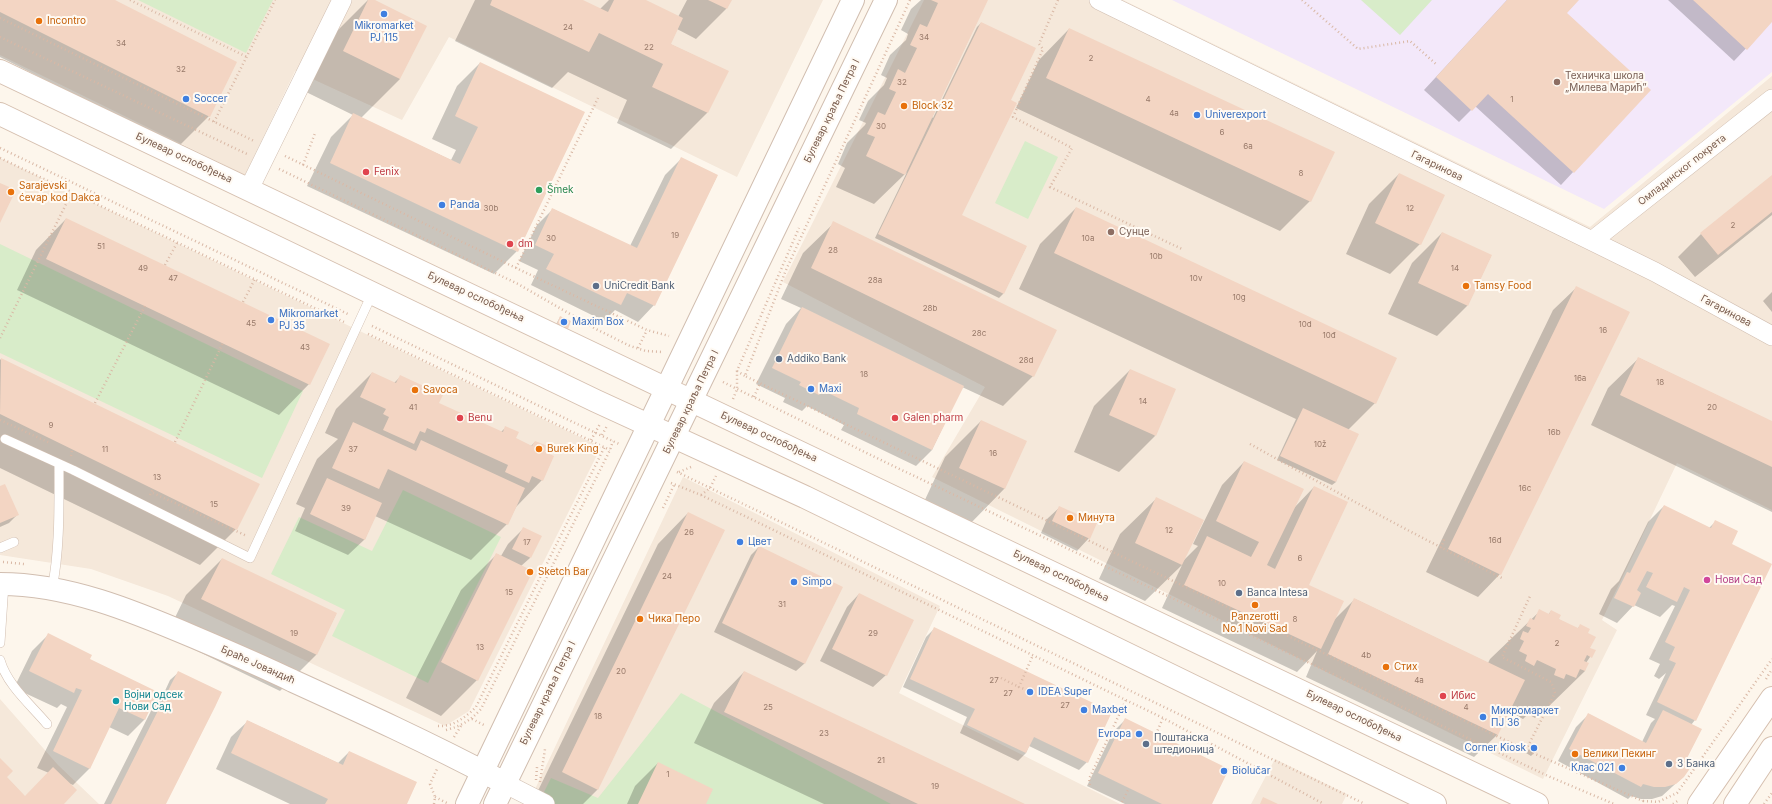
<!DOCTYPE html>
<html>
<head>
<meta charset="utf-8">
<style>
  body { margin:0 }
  canvas { display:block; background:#fdf6ec }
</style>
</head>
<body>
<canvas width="1772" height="804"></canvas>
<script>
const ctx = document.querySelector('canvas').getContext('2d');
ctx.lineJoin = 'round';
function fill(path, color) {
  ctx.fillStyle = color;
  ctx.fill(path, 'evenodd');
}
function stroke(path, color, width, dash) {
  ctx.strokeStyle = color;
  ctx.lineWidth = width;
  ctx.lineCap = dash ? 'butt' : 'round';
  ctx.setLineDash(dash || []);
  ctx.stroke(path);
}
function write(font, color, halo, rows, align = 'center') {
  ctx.font = font + ' Inter,sans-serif';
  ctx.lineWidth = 4;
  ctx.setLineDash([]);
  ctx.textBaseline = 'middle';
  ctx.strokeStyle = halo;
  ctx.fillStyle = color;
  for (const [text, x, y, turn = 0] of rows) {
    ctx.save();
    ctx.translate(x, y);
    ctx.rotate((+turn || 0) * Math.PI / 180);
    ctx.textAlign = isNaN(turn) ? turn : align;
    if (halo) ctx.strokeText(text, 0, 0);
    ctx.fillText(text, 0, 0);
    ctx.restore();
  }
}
fill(new Path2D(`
  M 0,0 L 823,0 L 737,177 L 449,37 L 402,120 L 295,71 L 245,175 L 0,55 Z
  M 924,0 L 1123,0 L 1590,227 L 1772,76 L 1772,510 L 1677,463 L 1602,620 L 1617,630 L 1543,779 L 932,477 L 985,387 L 783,282 Z
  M 0,158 L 601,447 L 469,711 L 445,726 L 168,596 L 91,569 L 0,555 Z
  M 683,477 L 940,606 L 899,693 L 1120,804 L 528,804 Z
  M 0,699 L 58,765 L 99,804 L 0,804 Z
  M 1275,759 L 1347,794 L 1342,804 L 1251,804 Z`), '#f5e8da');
fill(new Path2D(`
  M 1172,0 L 1772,0 L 1772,72 L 1604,209 Z`), '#f3e8fa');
fill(new Path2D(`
  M 138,0 L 273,0 L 246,53 Z
  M 1361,0 L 1432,0 L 1400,35 Z
  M 1025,141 L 1058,157 L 1028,219 L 995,203 Z
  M 0,244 L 303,391 L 262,478 L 0,353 Z
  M 403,490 L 501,537 L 428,683 L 332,636 L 345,610 L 271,574 L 299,517 L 372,551 Z
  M 681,693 L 891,804 L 538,804 L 551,778 L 598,798 Z`), '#d8ecc9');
fill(new Path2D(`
  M 0,0 L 112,0 L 209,116 L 178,147 L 0,57 Z
  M 368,0 L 373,0 L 400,79 L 361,118 L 451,160 L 456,150 L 432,139 L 457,86 L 480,63 L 517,251 L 494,274 L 307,186 L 331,137 L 353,115 L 304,91 L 330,38 Z
  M 475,0 L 580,0 L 600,9 L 609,0 L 643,0 L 678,17 L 687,0 L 730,0 L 726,9 L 696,39 L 677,29 L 670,44 L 727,71 L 707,113 L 671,149 L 617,123 L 627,100 L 568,72 L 552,88 L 455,41 Z
  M 921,0 L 987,0 L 932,117 L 933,118 L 977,27 L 981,23 L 1010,100 L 961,216 L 1026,247 L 1003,294 L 999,298 L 875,238 L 907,172 L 874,204 L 836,187 L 845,168 L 838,164 L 847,143 L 865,125 L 866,123 L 859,120 L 868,101 L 884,85 L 887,78 L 881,75 L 890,55 L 906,40 L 908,34 L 901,30 L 911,9 Z
  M 1507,0 L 1578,0 L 1566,13 L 1649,90 L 1561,185 L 1475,106 L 1459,122 L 1424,90 Z
  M 1668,0 L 1772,0 L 1772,21 L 1734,61 Z
  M 1069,29 L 1310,201 L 1280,231 L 1016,108 L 1039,60 Z
  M 681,159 L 717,176 L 654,305 L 638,322 L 615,310 L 604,321 L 531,285 L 538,270 L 519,261 L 537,225 L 553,209 L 630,246 L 665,175 Z
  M 1399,174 L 1420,244 L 1390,274 L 1346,254 L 1369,204 Z
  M 1772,177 L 1772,215 L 1695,277 L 1678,257 L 1701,234 Z
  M 1076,208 L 1375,403 L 1348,430 L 1336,482 L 1332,485 L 1277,460 L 1296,419 L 1019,289 L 1040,244 Z
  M 66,219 L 309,384 L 279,415 L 17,290 L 36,250 Z
  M 834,223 L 1033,376 L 1003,406 L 962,387 L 932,450 L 916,466 L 841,430 L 844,425 L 807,406 L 802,411 L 783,402 L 785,398 L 756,384 L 786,324 L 801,308 L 781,299 L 803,253 Z
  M 1442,233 L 1491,256 L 1467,306 L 1437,336 L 1388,314 L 1412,263 Z
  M 1576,288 L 1500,574 L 1478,597 L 1426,572 L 1553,310 Z
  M 1772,292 L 1772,312 L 1763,301 Z
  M 560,317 L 567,328 L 563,332 L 554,328 Z
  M 1639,358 L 1772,422 L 1772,512 L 1591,425 L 1608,388 Z
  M 1,359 L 236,529 L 200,565 L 0,468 L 0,360 Z
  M 1130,370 L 1155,436 L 1119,472 L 1074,452 L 1094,406 Z
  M 372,373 L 394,383 L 400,377 L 438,404 L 501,432 L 505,428 L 515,439 L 531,446 L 535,442 L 544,452 L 542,480 L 516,507 L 507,524 L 471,560 L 375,516 L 365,539 L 348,555 L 295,531 L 305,508 L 296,504 L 317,459 L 338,439 L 325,433 L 336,409 Z
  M 981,421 L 1005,488 L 969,525 L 923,504 L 945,457 Z
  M 1244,462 L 1294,508 L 1314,487 L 1308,585 L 1334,620 L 1355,599 L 1488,663 L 1490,659 L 1540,611 L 1548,615 L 1551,611 L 1558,619 L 1577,629 L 1581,625 L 1587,633 L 1589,648 L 1594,651 L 1586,663 L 1585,671 L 1545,710 L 1543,710 L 1535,718 L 1528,714 L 1523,719 L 1514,714 L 1517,709 L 1511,706 L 1497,735 L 1474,757 L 1306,677 L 1317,651 L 1297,672 L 1162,608 L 1182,565 L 1145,601 L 1099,579 L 1120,534 L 1157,498 L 1184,560 L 1198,546 L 1193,544 L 1222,485 Z
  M 0,487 L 17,515 L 9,523 L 0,527 Z
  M 1664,506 L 1709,528 L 1716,521 L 1730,545 L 1695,720 L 1691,725 L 1682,764 L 1684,776 L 1662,796 L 1652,799 L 1641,799 L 1631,796 L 1628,799 L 1558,761 L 1576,727 L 1588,715 L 1642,742 L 1651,723 L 1655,719 L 1646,715 L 1666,673 L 1659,679 L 1654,676 L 1660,664 L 1649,659 L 1675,606 L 1672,605 L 1660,617 L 1634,605 L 1617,623 L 1599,614 L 1611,589 L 1619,581 L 1648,522 Z
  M 1060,507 L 1089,538 L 1077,551 L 1041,533 L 1047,519 Z
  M 688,513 L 598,789 L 583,804 L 535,804 L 532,803 L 658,544 Z
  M 524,528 L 530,558 L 521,566 L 477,680 L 441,716 L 406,698 L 461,590 L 497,554 L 501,556 L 508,544 Z
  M 759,547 L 805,663 L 796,671 L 714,632 L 751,555 Z
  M 222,559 L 336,614 L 316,655 L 280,691 L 166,636 L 186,595 Z
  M 859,594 L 886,675 L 873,687 L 820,661 L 847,607 Z
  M 934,629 L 1087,762 L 1079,770 L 1029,746 L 1026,753 L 1018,761 L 960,733 L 967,717 L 903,687 L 926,637 Z
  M 48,635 L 89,660 L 157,693 L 144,720 L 128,736 L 109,727 L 89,769 L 73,785 L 68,783 L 62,804 L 0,804 L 0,759 L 6,777 L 25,797 L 49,773 L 37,768 L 67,707 L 61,704 L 57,708 L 14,688 L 32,651 Z
  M 179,672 L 165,804 L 104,804 L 155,703 L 164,693 L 170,680 Z
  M 744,672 L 1023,804 L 824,804 L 694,743 L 714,703 Z
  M 1125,720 L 1211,804 L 1125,804 L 1087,786 L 1113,732 Z
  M 248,721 L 338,763 L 349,752 L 406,804 L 290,804 L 216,769 L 231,737 Z
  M 1532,745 L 1535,752 L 1531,756 L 1526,753 Z
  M 658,763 L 705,804 L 627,804 L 635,786 Z`), '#0003');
fill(new Path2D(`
  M 0,0 L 115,0 L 237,62 L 210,117 L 0,12 Z
  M 368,0 L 375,0 L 427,26 L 400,79 L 343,51 Z
  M 492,0 L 583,0 L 608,12 L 614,0 L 646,0 L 683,18 L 671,44 L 729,71 L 708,113 L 652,87 L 663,64 L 599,33 L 589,52 L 490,5 Z
  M 708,0 L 732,0 L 727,9 Z
  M 931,0 L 988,0 L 905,175 L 866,156 L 875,137 L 867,134 L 878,112 L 885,115 L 896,92 L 889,89 L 898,69 L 905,73 L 917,48 L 910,45 L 920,24 L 927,27 L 938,3 Z
  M 1507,0 L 1579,0 L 1567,13 L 1651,90 L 1574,173 L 1488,94 L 1472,111 L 1436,77 Z
  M 1693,0 L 1772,0 L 1772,22 L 1747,50 Z
  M 981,22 L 1036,48 L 1011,100 L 1017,103 L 962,215 L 1027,246 L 1004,294 L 878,234 Z
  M 1069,28 L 1335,152 L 1311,202 L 1046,78 Z
  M 480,62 L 585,112 L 518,252 L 330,163 L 353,113 L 460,164 L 478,127 L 455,116 Z
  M 681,157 L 718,175 L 655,306 L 627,293 L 621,305 L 546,269 L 554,254 L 535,245 L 552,208 L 637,248 Z
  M 1399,173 L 1445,195 L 1421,245 L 1375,223 Z
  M 1772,175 L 1772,212 L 1718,255 L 1700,233 Z
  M 0,183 L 16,190 L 0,223 Z
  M 1076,207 L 1397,358 L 1376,404 L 1054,253 Z
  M 66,218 L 330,344 L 310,385 L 46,259 Z
  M 833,221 L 1057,330 L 1034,377 L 811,268 Z
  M 1442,232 L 1492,255 L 1468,306 L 1418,283 Z
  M 1576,286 L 1630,312 L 1501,575 L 1448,549 Z
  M 802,307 L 964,386 L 932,450 L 857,414 L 859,408 L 822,390 L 819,395 L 799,385 L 801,382 L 772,368 Z
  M 560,316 L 571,321 L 568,329 L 557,324 Z
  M 1638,357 L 1772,421 L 1772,467 L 1620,395 Z
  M 1,358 L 260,484 L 237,530 L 0,414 Z
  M 1130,369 L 1176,389 L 1156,436 L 1109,415 Z
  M 372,372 L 396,383 L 400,375 L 443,395 L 439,403 L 503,432 L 505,426 L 519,432 L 516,438 L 532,446 L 535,441 L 548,446 L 545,452 L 554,456 L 543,481 L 532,476 L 529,483 L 505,472 L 508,465 L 427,428 L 425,433 L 420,431 L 414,444 L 383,430 L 389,417 L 383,414 L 386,409 L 360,397 Z
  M 1303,408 L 1359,434 L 1336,482 L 1280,456 Z
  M 981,420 L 1027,441 L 1005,489 L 959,468 Z
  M 353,422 L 416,451 L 421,440 L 525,488 L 508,525 L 388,469 L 379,489 L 332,468 Z
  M 1244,461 L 1304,489 L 1267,565 L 1275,569 L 1314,486 L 1348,502 L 1309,585 L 1344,601 L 1321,649 L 1184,585 L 1207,536 L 1251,557 L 1259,542 L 1216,521 Z
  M 327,478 L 382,503 L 365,540 L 310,514 Z
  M 5,484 L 19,515 L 0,523 L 0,486 Z
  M 1156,497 L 1204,520 L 1182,565 L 1135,543 Z
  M 1664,505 L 1711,528 L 1715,520 L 1738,531 L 1732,544 L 1772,564 L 1696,721 L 1657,702 L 1676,663 L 1669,660 L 1675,647 L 1665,642 L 1690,590 L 1684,587 L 1677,602 L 1646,587 L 1653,573 L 1647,571 L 1637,590 L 1641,593 L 1634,607 L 1614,598 L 1627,572 L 1630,573 Z
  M 1059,506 L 1097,523 L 1090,539 L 1052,521 Z
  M 688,512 L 725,530 L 598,790 L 562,772 Z
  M 523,527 L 542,536 L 531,558 L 512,549 Z
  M 759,546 L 843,587 L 805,664 L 722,623 Z
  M 496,553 L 533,571 L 478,681 L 441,662 Z
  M 222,558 L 337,613 L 317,655 L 201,599 Z
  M 859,593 L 914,620 L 887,676 L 832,649 Z
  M 1354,598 L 1525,680 L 1498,735 L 1328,654 Z
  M 1539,609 L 1549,614 L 1551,610 L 1561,615 L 1559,619 L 1578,628 L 1580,624 L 1590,629 L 1588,633 L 1596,637 L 1590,648 L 1596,650 L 1592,658 L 1587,655 L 1584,661 L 1589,663 L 1585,671 L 1580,669 L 1576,678 L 1566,674 L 1564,679 L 1554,675 L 1556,669 L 1537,660 L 1534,666 L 1525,661 L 1527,655 L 1519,651 L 1524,641 L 1520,639 L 1523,631 L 1528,633 L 1531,628 L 1526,626 L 1530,618 L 1534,620 Z
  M 934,627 L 1112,712 L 1088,763 L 1034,737 L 1026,753 L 967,725 L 975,709 L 910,679 Z
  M 48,633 L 92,655 L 90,659 L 158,692 L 145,720 L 119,708 L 90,769 L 53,751 L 82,690 L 76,688 L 74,693 L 29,671 Z
  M 178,671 L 222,692 L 215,707 L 166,804 L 111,804 Z
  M 744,671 L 1025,804 L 918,804 L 724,712 Z
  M 1663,710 L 1702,729 L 1684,764 L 1691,767 L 1684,777 L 1676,784 L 1665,787 L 1654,787 L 1643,784 L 1641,787 L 1569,749 L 1588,713 L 1646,743 Z
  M 1125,718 L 1229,769 L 1212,804 L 1162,804 L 1098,773 Z
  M 247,720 L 343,765 L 349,751 L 417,782 L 407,804 L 325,804 L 328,799 L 231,753 Z
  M 1532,743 L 1539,747 L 1536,753 L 1529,749 Z
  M 0,758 L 13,771 L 7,777 L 25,796 L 53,767 L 77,790 L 64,804 L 0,804 Z
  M 658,762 L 713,789 L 706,804 L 638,804 Z
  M 1263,797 L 1278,804 L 1260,804 Z`), '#f3d5c3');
const service = new Path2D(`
  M 5,439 L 73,470 L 250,558 L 372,294
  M 0,548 L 14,542
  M 52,589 C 60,549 59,506 59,465
  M 0,643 L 4,584
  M 0,660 C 7,685 31,705 47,724`);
const minor = new Path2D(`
  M 1099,0 L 1592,241 L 1655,272 L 1772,336
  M 249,189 L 342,0
  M 1592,241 L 1772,99
  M 504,783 L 545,804`);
const tertiary = new Path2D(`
  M 0,584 C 68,584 133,611 194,637 C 227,651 260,665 293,681 C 361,712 429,743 495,778
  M 467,804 L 853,0
  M 495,804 L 886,0`);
const secondary = new Path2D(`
  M 0,71 L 1537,804
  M 0,114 L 596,401 L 805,497 L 1435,804
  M 1699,804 L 1772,698
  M 1735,804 L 1772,748`);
stroke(service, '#d1beb0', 10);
stroke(minor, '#d1beb0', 20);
stroke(tertiary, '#d1beb0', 24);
stroke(secondary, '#d6c0b0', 24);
stroke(new Path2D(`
  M 130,0 L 247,57
  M 910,0 L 786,270 L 745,376 L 1526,750 L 1643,801 L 1641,804
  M 1058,0 L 1039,44 L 1043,49 L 1013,117 L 1072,148 L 1050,187 L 1182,249
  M 1302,0 L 1358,49 L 1410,41 L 1436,64
  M 0,18 L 254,141
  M 0,37 L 247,154
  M 214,122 L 275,0
  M 0,148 L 348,314
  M 285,156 L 516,268 L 647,330 L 669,336
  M 0,158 L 344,322
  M 303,165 L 315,133
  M 279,169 L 518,284 L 596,329 L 630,346 L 646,351 L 663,352
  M 165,265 L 177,243
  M 516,268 L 598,98
  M 243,302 L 255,279
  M 372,326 L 619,444
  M 368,334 L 610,450
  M 0,338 L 72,192
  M 638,348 L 647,330
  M 737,371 L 745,376
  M 723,382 L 889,464 L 1548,776 L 1614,804
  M 754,397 L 760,383
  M 733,399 L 737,389 L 737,371 L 799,228
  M 95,403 L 145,306
  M 0,420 L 50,443
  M 602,435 L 607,426
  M 591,440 L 600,424
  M 175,442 L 223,343
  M 1250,444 C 1334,491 1418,537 1504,579
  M 71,456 L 72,450
  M 677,472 L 1365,804
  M 679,472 L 691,467
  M 671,483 L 701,495 L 1163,718 L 1324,804
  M 153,493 L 247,536
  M 150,495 L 153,489
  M 701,495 L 710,488 L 716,476
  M 663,508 L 674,485
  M 1441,548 L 1445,537
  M 3,562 L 24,564
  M 1001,678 L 1019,687
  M 1766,679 L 1772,669
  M 1027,690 L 1019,687 L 1033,655
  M 472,719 L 484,725
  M 438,726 C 453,727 466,717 476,707 L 605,446
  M 446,730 C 461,726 470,721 481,709 L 610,450 L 613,441
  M 1156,734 L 1163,718
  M 454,737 L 461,726
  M 1526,750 L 1555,693 L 1551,682 L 1502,657 L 1531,594
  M 536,780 L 537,767
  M 540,782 L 545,749
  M 1090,785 L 1089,779 L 1126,700
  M 435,797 L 447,803
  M 1643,801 L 1658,802 L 1677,793 L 1772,659
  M 1122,802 L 1129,788
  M 434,804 L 435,797 L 430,784 L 437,769
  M 1673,804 L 1679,800
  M 1764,804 L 1772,793`), '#d9b8a5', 2.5, [1, 3]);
stroke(service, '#fff', 9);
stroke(minor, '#fff', 19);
stroke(tertiary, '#fff', 22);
stroke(secondary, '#fff', 22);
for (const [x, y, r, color] of [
  [384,14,4,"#3f7fe0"],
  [39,21,4,"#e8710a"],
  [1557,82,4,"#8d6e63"],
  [186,99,4,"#3f7fe0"],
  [904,106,4,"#e8710a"],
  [1197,115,4,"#3f7fe0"],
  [366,172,4,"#e0444e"],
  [539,190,4,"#2e9e5b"],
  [11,192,4,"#e8710a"],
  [442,205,4,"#3f7fe0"],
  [1111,232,4,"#8d6e63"],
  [510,244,4,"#e0444e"],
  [596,286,4,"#5c6f8a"],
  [1466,286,4,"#e8710a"],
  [271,320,4,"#3f7fe0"],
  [564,322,4,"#3f7fe0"],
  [779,359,4,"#5c6f8a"],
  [811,389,4,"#3f7fe0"],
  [415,390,4,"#e8710a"],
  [460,418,4,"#e0444e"],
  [895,418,4,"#e0444e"],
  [539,449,4,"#e8710a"],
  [1070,518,4,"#e8710a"],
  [740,542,4,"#3f7fe0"],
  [530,572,4,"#e8710a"],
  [1707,580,4,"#d1479c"],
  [794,582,4,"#3f7fe0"],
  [1239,593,4,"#5c6f8a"],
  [1255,605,4,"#e8710a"],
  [640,619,4,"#e8710a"],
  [1386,667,4,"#e8710a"],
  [1030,692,4,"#3f7fe0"],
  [1443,696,4,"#e0444e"],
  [116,701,4,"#0f9aa8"],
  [1084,710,4,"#3f7fe0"],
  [1483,717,4,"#3f7fe0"],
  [1139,734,4,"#3f7fe0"],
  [1146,744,4,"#5c6f8a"],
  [1534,748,4,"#3f7fe0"],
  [1575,754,4,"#e8710a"],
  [1669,764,4,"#5c6f8a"],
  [1622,768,4,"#3f7fe0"],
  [1224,771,4,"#3f7fe0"]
]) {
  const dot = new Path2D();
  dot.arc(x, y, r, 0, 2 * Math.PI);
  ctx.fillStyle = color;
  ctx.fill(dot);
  stroke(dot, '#fffaf3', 1.5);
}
write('8px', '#987a6a', null, [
  ["24",568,28],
  ["34",924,38],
  ["34",121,44],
  ["22",649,48],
  ["2",1091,59],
  ["32",181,70],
  ["32",902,83],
  ["4",1148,100],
  ["1",1512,100],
  ["4a",1174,114],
  ["30",881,127],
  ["6",1222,133],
  ["6a",1248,147],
  ["8",1301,174],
  ["30b",491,209],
  ["12",1410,209],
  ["2",1733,226],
  ["19",675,236],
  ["30",551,239],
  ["10a",1088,239],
  ["51",101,247],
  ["28",833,251],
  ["10b",1156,257],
  ["49",143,269],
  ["14",1455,269],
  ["47",173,279],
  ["10v",1196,279],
  ["28a",875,281],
  ["10g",1239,298],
  ["28b",930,309],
  ["45",251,324],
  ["10d",1305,325],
  ["16",1603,331],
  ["28c",979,334],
  ["10đ",1329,336],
  ["43",305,348],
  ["28d",1026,361],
  ["18",864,375],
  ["16a",1580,379],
  ["18",1660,383],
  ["14",1143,402],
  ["41",413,408],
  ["20",1712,408],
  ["9",51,426],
  ["16b",1554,433],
  ["10ž",1320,445],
  ["11",105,450],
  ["37",353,450],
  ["16",993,454],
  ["13",157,478],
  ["16c",1525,489],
  ["15",214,505],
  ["39",346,509],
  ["12",1169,531],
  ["26",689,533],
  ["16d",1495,541],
  ["17",527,543],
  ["6",1300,559],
  ["24",667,577],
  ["10",1222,584],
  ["15",509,593],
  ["31",782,605],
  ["8",1295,620],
  ["19",294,634],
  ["29",873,634],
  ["2",1557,644],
  ["13",480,648],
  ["4b",1366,656],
  ["20",621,672],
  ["27",994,681],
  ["4a",1419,681],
  ["27",1008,694],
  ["27",1065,706],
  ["25",768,708],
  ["4",1466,708],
  ["18",598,717],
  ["23",824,734],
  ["21",881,761],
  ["1",668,775],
  ["19",935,787]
]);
write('10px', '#c56008', '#fffaf3', [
  ["Incontro",47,21],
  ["Block 32",912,106],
  ["Sarajevski",19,186],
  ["ćevap kod Dakca",19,198],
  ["Tamsy Food",1474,286],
  ["Savoca",423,390],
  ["Burek King",547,449],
  ["Минута",1078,518],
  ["Sketch Bar",538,572],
  ["Panzerotti",1255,617,"center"],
  ["No.1 Novi Sad",1255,629,"center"],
  ["Чика Перо",648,619],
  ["Стих",1394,667],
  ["Велики Пекинг",1583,754]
], 'left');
write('10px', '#366cbe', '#fffaf3', [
  ["Mikromarket",384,26,"center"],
  ["PJ 115",384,38,"center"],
  ["Soccer",194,99],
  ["Univerexport",1205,115],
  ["Panda",450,205],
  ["Mikromarket",279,314],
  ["PJ 35",279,326],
  ["Maxim Box",572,322],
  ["Maxi",819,389],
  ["Цвет",748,542],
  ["Simpo",802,582],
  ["IDEA Super",1038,692],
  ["Maxbet",1092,710],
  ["Микромаркет",1491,711],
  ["ПЈ 36",1491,723],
  ["Evropa",1131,734,"right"],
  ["Corner Kiosk",1526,748,"right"],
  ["Клас 021",1614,768,"right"],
  ["Biolučar",1232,771]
], 'left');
write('10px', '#785e54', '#fffaf3', [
  ["Техничка школа",1565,76],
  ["„Милева Марић”",1565,88],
  ["Сунце",1119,232]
], 'left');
write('10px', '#7a5c4d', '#fffaf3', [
  ["Булевар краља Петра I",832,111,-64],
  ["Булевар ослобођења",184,158,25],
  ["Гагаринова",1437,166,26],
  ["Омладинског покрета",1682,170,-38],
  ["Булевар ослобођења",476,297,25],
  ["Гагаринова",1726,311,28],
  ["Булевар краља Петра I",691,402,-64],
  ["Булевар ослобођења",769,437,25],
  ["Булевар ослобођења",1061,576,26],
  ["Браће Јовандић",258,665,24],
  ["Булевар краља Петра I",548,693,-64],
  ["Булевар ослобођења",1354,716,26]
]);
write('10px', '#be3a42', '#fffaf3', [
  ["Fenix",374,172],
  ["dm",518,244],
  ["Benu",468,418],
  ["Galen pharm",903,418],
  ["Ибис",1451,696]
], 'left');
write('10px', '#27864d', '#fffaf3', [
  ["Šmek",547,190]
], 'left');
write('10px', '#4e5e75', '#fffaf3', [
  ["UniCredit Bank",604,286],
  ["Addiko Bank",787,359],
  ["Banca Intesa",1247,593],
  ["Поштанска",1154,738],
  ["штедионица",1154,750],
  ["3 Банка",1677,764]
], 'left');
write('10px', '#b23c85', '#fffaf3', [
  ["Нови Сад",1715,580]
], 'left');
write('10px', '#0d838f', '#fffaf3', [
  ["Војни одсек",124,695],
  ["Нови Сад",124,707]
], 'left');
</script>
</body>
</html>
